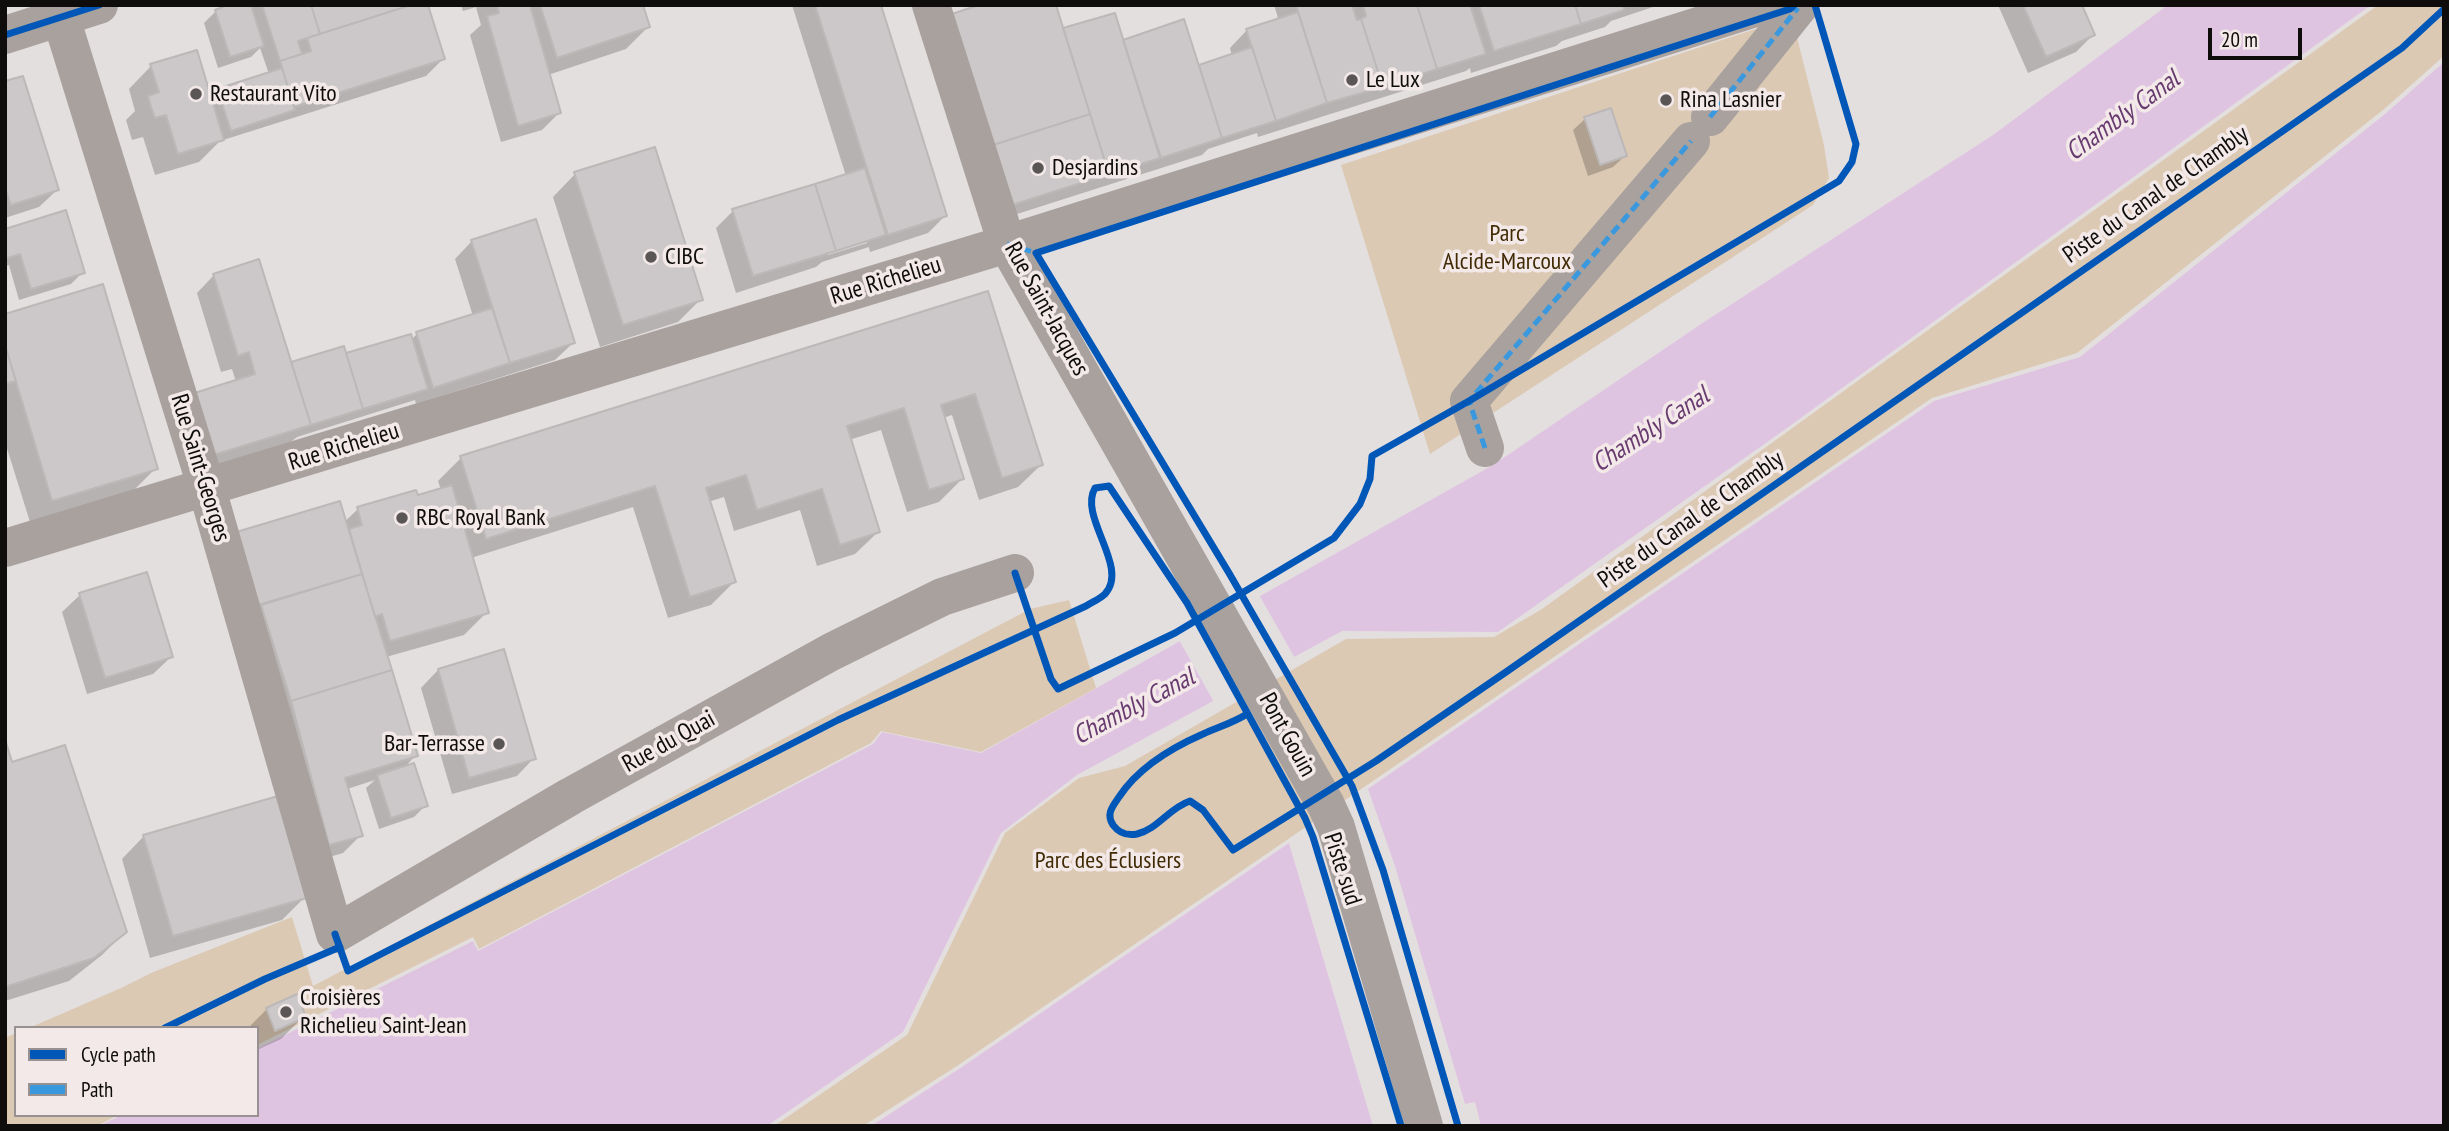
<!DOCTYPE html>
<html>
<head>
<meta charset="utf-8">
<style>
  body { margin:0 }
  #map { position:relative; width:2449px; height:1131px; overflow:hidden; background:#e4dfdf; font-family:"PT Sans Narrow",sans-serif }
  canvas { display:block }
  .frame { position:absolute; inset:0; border:7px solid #0f0c0c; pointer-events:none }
  .legend { position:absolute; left:14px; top:1026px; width:245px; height:91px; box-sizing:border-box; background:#f4e9e9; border:2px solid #989191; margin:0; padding:9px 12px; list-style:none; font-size:21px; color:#0f0c0c }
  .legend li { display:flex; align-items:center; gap:14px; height:35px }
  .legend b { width:35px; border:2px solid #989191 }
  .scale { position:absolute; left:2208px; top:28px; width:94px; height:32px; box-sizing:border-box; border:4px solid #0f0c0c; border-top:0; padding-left:9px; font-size:21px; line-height:24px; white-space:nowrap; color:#0f0c0c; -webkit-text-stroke:5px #f4e9e9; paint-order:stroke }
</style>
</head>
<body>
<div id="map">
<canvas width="2449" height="1131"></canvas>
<div class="frame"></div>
<ul class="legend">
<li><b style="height:9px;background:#0057b8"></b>Cycle path</li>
<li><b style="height:9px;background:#3a99de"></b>Path</li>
</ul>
<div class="scale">20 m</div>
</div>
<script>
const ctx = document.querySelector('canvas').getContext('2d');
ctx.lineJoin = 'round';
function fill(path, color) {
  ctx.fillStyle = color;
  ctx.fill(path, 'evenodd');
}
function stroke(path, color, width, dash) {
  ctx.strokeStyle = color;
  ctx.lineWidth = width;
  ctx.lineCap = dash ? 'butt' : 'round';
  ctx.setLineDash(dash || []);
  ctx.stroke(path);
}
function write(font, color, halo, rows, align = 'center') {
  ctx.font = font + ' "PT Sans Narrow",sans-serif';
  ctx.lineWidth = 7;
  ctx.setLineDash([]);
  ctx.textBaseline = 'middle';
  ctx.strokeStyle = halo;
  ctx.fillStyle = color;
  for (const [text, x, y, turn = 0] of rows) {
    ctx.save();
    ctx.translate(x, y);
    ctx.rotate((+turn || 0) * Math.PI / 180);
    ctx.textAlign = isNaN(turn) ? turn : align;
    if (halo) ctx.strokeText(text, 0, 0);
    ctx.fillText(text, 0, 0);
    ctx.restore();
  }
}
fill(new Path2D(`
  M 2378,5 L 2444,5 L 2444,56 L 2383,110 L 2077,353 L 1932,398 L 957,1066 L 863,1126 L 774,1126 L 907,1035 L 1005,833 L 1079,778 L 1125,766 L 1346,639 L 1494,637 L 1542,609 Z
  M 1792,17 L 1824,145 L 1829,178 L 1813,205 L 1430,454 L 1341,165 Z
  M 1069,600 L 1096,688 L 981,752 L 881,731 L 871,743 L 479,949 L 473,937 L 257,1045 L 257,1028 L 29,1028 L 121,988 L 151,973 L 292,917 L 313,986 L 1030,609 Z
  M 16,1033 L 16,1115 L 118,1115 L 97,1126 L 5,1126 L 5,1038 Z`), '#dbc9b3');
fill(new Path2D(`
  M 2168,5 L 2371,5 L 1780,433 L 1498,632 L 1342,631 L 1077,775 L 1001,833 L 903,1032 L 767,1126 L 99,1126 L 122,1115 L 257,1115 L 257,1049 L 473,941 L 478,951 L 873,744 L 882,732 L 981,753 L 1493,465 L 1704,322 L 1993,135 Z
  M 2444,62 L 2444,1126 L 871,1126 L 962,1067 L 1934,401 L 2080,357 L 2385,114 Z`), '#dfc4e2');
fill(new Path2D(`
  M 1258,593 L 1296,660 L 1215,704 L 1178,638 Z
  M 1367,786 L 1395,866 L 1465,1104 L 1475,1102 L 1481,1126 L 1373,1126 L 1288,840 Z`), '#e4dfdf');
fill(new Path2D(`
  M 234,5 L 426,5 L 443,59 L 426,76 L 220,141 L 199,162 L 155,175 L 143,137 L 132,140 L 126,120 L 135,111 L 129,89 L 151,66 L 209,99 L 218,90 L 269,74 L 260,48 L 251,57 L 218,68 L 204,23 L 216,11 Z
  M 461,5 L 641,5 L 648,27 L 626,49 L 548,75 L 559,113 L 542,130 L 501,142 L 470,35 L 481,25 L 476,7 L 463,11 Z
  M 792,5 L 879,5 L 945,216 L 928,233 L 870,252 L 869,247 L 822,262 L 816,267 L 736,293 L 716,228 L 733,211 L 846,176 ZM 867,239 L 867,243 L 828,255 L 827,251 Z
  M 1274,5 L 1659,5 L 1611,21 L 1605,27 L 1562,41 L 1556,46 L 1471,73 L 1470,68 L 1466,71 L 1258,137 L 1257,133 L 1208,149 L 1202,155 L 992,222 L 1062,31 L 1122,42 L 1198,68 L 1232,56 L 1230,48 L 1247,30 L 1279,21 Z
  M 1998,5 L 2080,5 L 2093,35 L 2076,52 L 2028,73 Z
  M 5,83 L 57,190 L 39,207 L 5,218 Z
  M 1585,119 L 1625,156 L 1613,167 L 1588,176 L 1573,130 Z
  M 575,174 L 701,299 L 678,322 L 600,347 L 553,197 Z
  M 5,231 L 83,272 L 71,284 L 19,300 L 9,265 L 5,266 Z
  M 472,241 L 573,343 L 555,360 L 416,404 L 415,400 L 297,437 L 291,442 L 190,473 L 236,382 L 232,369 L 221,372 L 197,293 L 214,275 L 290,366 L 411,340 L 417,334 L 473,316 L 455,259 Z
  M 987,293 L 1041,465 L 1018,487 L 979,500 L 952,415 L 943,418 L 962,479 L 939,502 L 907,512 L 881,430 L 849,440 L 878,532 L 855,554 L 817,566 L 800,510 L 734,531 L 724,497 L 708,502 L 734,582 L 711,605 L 668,618 L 633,507 L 471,558 L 487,612 L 464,635 L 386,657 L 416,755 L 403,769 L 426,805 L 414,817 L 379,829 L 366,788 L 375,780 L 347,789 L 361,835 L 343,853 L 312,862 L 238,623 L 358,509 L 441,490 L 438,481 L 461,458 Z
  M 5,315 L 156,468 L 133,491 L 30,522 L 5,442 Z
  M 80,595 L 171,657 L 153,674 L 87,694 L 62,612 Z
  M 438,670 L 534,758 L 517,776 L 452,794 L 421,688 Z
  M 5,745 L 11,764 L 125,932 L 102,955 L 69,981 L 5,1001 Z
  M 144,836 L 305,897 L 282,920 L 150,958 L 122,859 Z
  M 267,1009 L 304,1016 L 281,1039 L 257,1050 L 257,1028 L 248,1028 Z`), '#0003');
const building = new Path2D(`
  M 228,5 L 251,5 L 264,46 L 230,57 L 215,10 Z
  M 262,5 L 311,5 L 320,34 L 298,41 L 302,54 L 280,61 Z
  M 311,5 L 411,5 L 320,34 Z
  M 411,5 L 428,5 L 445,59 L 294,107 L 280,61 L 311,51 L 307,38 Z
  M 497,5 L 530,5 L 561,113 L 518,126 L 487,16 L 499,13 Z
  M 540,5 L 643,5 L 650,27 L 557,58 Z
  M 815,5 L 881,5 L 947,216 L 888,235 Z
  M 979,5 L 1056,5 L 1090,114 L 990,146 L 949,15 Z
  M 1296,5 L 1352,5 L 1357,20 L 1361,19 L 1383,87 L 1327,103 Z
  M 1363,5 L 1417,5 L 1437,69 L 1383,87 L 1361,19 L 1366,16 Z
  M 1417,5 L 1470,5 L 1486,54 L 1437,69 Z
  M 1479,5 L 1575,5 L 1581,24 L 1494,51 Z
  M 1575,5 L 1623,5 L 1624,10 L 1581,24 Z
  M 2023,5 L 2082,5 L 2095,35 L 2046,57 Z
  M 1298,12 L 1327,103 L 1276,121 L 1246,29 Z
  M 1115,13 L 1160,158 L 1109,174 L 1063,28 Z
  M 1184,19 L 1222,138 L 1161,158 L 1123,40 Z
  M 1252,47 L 1276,121 L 1222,138 L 1199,65 Z
  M 197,50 L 224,140 L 178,154 L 166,115 L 155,118 L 151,107 L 148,96 L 159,92 L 150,64 Z
  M 282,68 L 295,110 L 231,131 L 217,89 Z
  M 23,76 L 59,190 L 11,205 L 5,188 L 5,81 Z
  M 1611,108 L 1627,156 L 1600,165 L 1584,117 Z
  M 1090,114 L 1109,174 L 1009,206 L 990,146 Z
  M 655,147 L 703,300 L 623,325 L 574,172 Z
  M 865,168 L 886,235 L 836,251 L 815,184 Z
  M 815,184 L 836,251 L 753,276 L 732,209 Z
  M 66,210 L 85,273 L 31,289 L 20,254 L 5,259 L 5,229 Z
  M 536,219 L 575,343 L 510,363 L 471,240 Z
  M 259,259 L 311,425 L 207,457 L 188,395 L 255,374 L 249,352 L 238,356 L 213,274 Z
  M 103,284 L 158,469 L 52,501 L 5,345 L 5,314 Z
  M 988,291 L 1043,465 L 1002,478 L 975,394 L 941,405 L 964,479 L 929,490 L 904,408 L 847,426 L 880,532 L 840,545 L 822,489 L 757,510 L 746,475 L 706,488 L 736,582 L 690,597 L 655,486 L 486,539 L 460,456 Z
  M 492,308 L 510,363 L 433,388 L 416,332 Z
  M 411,334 L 428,389 L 363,409 L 346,353 Z
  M 5,345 L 16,381 L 5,384 Z
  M 344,346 L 363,409 L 311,425 L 291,362 Z
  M 452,485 L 489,613 L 390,641 L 382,614 L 375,617 L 349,529 L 362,525 L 357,507 L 416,490 L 418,495 Z
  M 340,501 L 362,574 L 255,606 L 233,533 Z
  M 147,572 L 173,657 L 105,678 L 79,593 Z
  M 362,574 L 392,670 L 291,701 L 261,605 Z
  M 504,649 L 536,759 L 469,778 L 438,669 Z
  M 392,670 L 418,756 L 345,778 L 363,836 L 329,845 L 291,701 Z
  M 5,739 L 12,762 L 65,745 L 127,932 L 94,958 L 5,987 Z
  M 414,763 L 428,806 L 391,818 L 377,775 Z
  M 278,796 L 307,898 L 173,936 L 143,835 Z
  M 297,994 L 306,1017 L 275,1031 L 266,1008 Z`);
fill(building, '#ccc8c9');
stroke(building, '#bcb8b8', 2);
stroke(new Path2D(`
  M 57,5 L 207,489 L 335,934 L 571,796 L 831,652 L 942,597 L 1015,573
  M 931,5 L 1007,244 L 1326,805 L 1336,827 L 1424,1126
  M 5,35 L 99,5
  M 1710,117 L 1800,5
  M 1485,448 L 1469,401 L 1691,141
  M 5,548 L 1007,244 L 1765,5`), '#a8a19e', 38);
stroke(new Path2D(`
  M 1710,117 L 1798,8
  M 1007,244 L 1036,253
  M 1485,448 L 1469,401 L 1691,141`), '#3a99de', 5, [10, 5]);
stroke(new Path2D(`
  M 5,35 L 99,5
  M 1015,573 L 1051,679 L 1058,689 L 1175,633 L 1334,538 L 1360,504 L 1370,479 L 1372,456 L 1469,401 L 1839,181 L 1852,162 L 1856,144 L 1815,5
  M 1247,714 C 1233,723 1218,727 1203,734 C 1171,748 1138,768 1119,797 C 1112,807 1106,814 1113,825 C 1119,833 1127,836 1137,834 C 1158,829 1169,808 1190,801 L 1203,810 L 1233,850 L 1376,761 L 1506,672 L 2402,48 L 2444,9
  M 335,934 L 348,971 L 838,720 L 1086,606 C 1092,602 1100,599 1105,594 C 1130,567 1078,517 1095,488 L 1109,486 L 1187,603 L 1305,818 L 1313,837 L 1401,1126
  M 165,1028 L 265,979 L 340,947
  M 1458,1126 L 1383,870 L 1352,786 L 1229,573 L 1036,253 L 1790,9 L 1794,5`), '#0057b8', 7);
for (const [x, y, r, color] of [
  [1352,80,7,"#5a5656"],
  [196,94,7,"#5a5656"],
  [1666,100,7,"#5a5656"],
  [1038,168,7,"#5a5656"],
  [651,257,7,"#5a5656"],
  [402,518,7,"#5a5656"],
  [499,744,7,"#5a5656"],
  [286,1012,7,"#5a5656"]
]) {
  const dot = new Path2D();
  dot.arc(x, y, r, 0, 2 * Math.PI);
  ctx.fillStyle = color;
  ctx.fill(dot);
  stroke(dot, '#f4e9e9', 2.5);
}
write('24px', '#0f0c0c', '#f4e9e9', [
  ["Le Lux",1366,80],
  ["Restaurant Vito",210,94],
  ["Rina Lasnier",1680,100],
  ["Desjardins",1052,168],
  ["CIBC",665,257],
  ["RBC Royal Bank",416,518],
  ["Bar-Terrasse",485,744,"right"],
  ["Croisières",300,998],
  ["Richelieu Saint-Jean",300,1026]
], 'left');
write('24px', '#0f0c0c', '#f4e9e9', [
  ["Piste du Canal de Chambly",2156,195,-35],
  ["Rue Richelieu",886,281,-17],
  ["Rue Saint-Jacques",1046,309,61],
  ["Rue Richelieu",344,447,-17],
  ["Rue Saint-Georges",200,468,73],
  ["Piste du Canal de Chambly",1691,520,-35],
  ["Pont Gouin",1287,735,61],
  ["Rue du Quai",669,742,-29],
  ["Piste sud",1342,869,72]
]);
write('24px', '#402a04', '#f4e9e9', [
  ["Parc",1507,234],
  ["Alcide-Marcoux",1507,262],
  ["Parc des Éclusiers",1108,861]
]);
write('italic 26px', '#683b70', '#f4e9e9', [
  ["Chambly Canal",2123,116,-36],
  ["Chambly Canal",1651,430,-33],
  ["Chambly Canal",1134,707,-28]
]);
</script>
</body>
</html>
